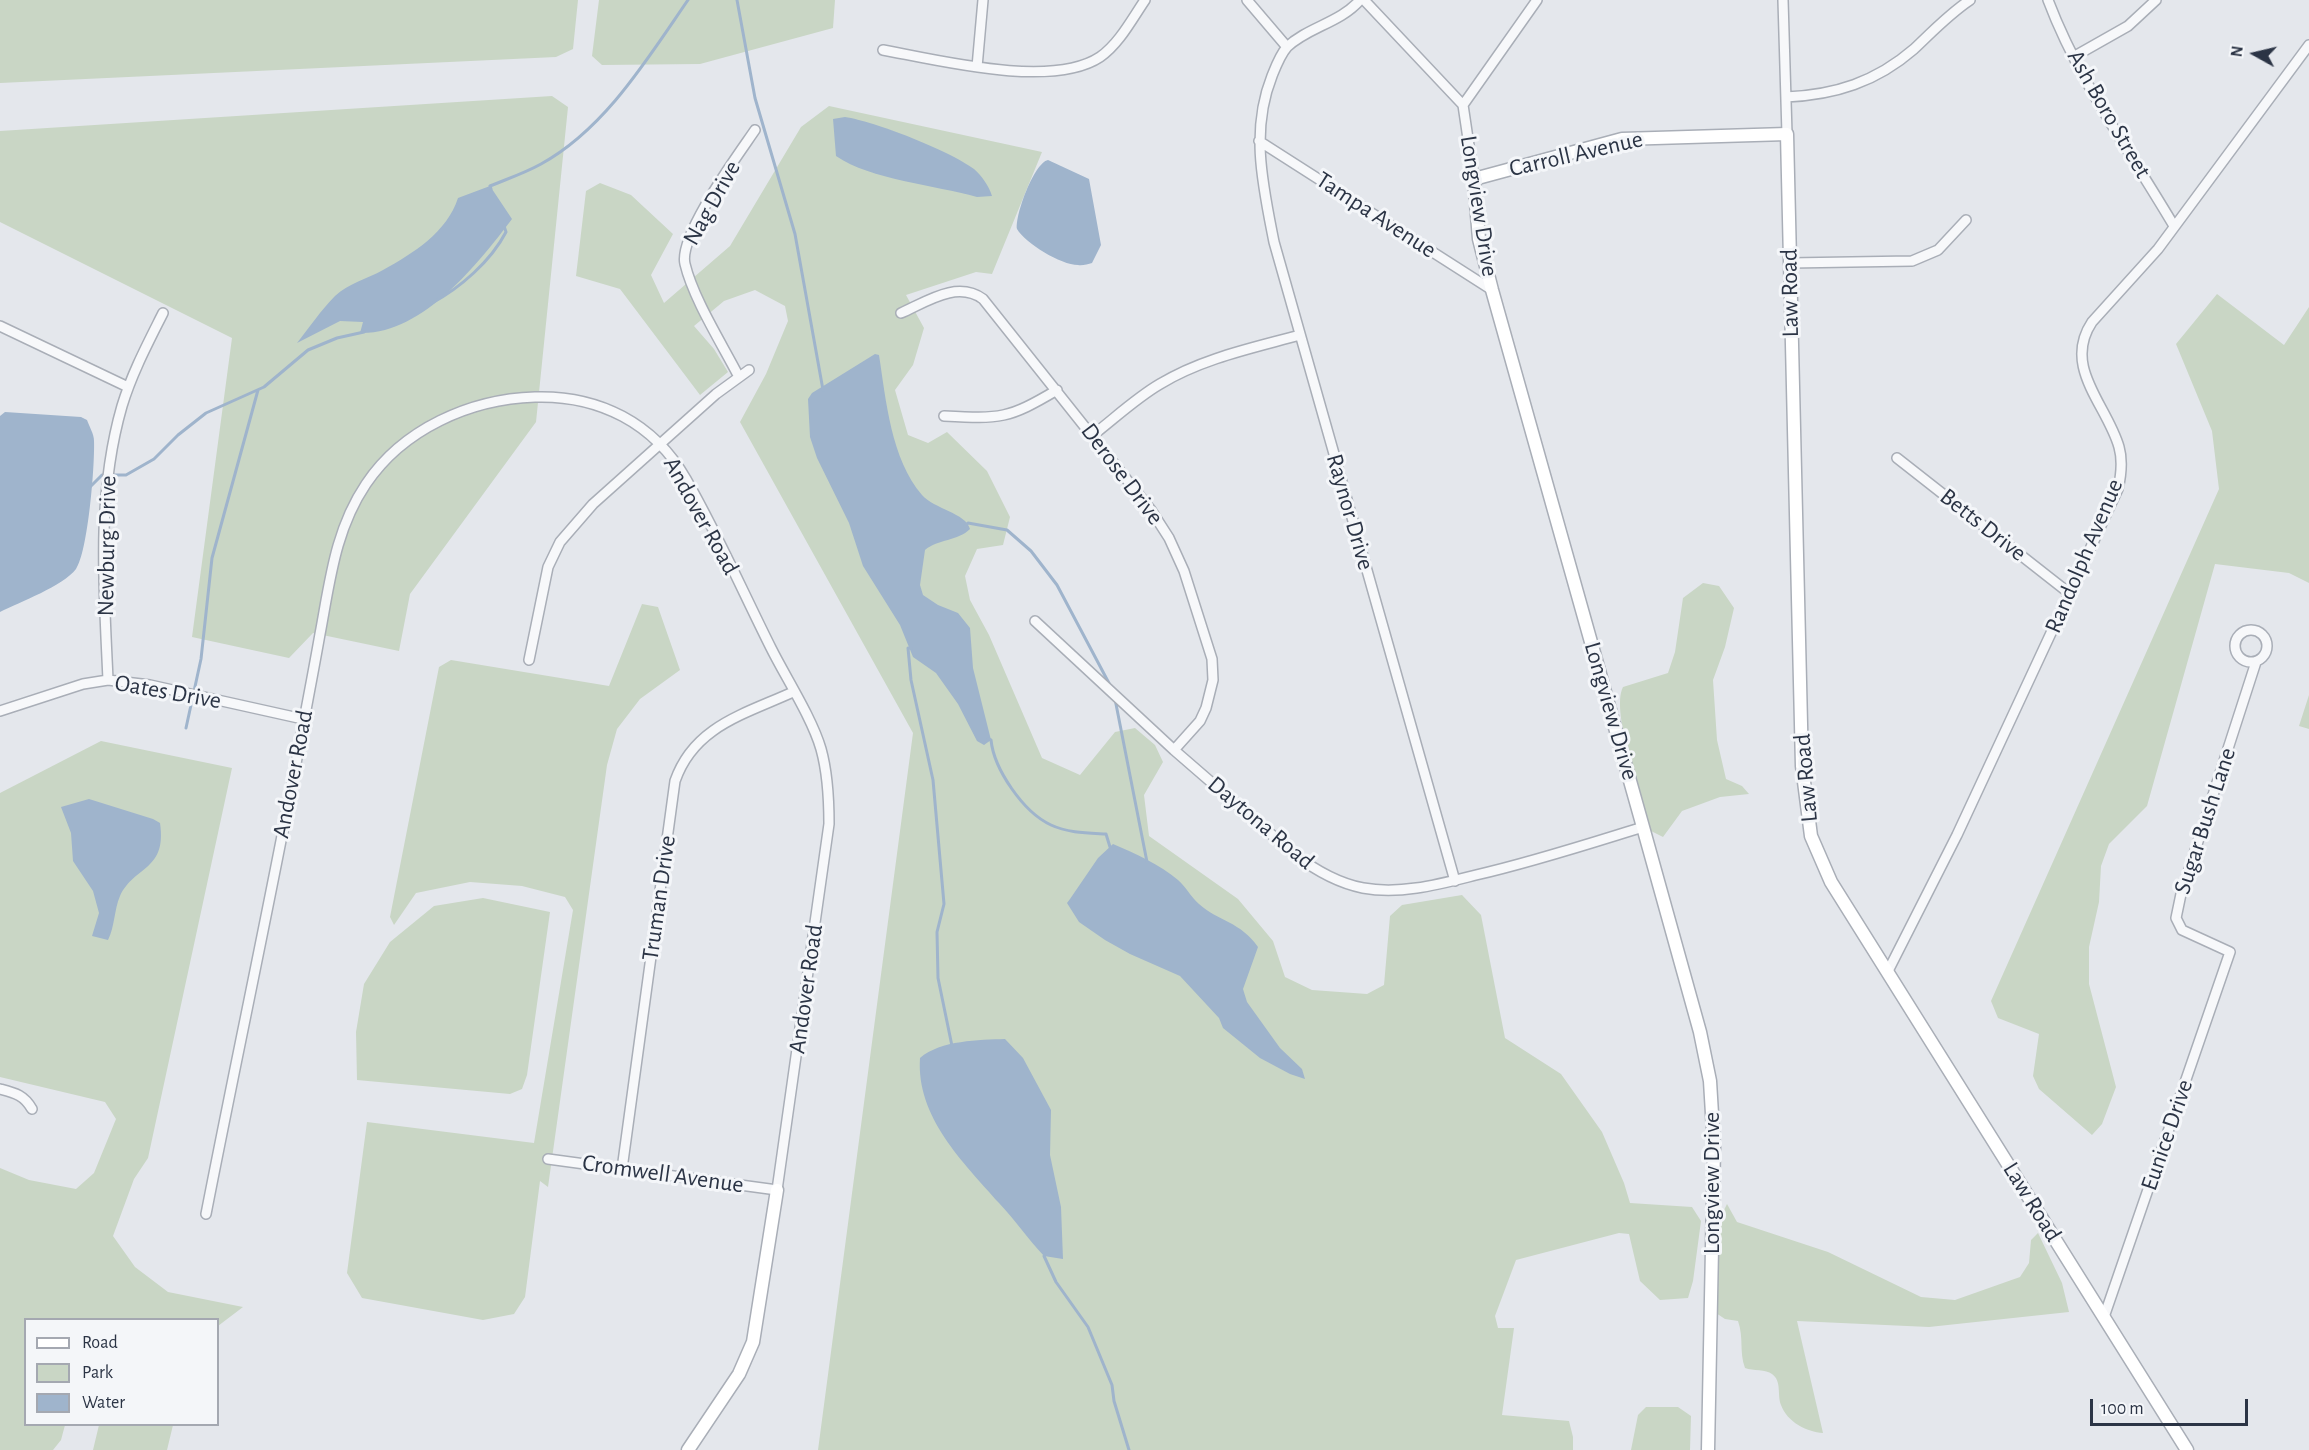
<!DOCTYPE html>
<html>
<head>
<meta charset="utf-8">
<style>
  body { margin:0 }
  #map { position:relative; width:2309px; height:1450px; overflow:hidden; background:#e4e7ec; font-family:"Alegreya Sans",sans-serif }
  canvas { display:block }
  .legend { position:absolute; left:24px; top:1318px; width:195px; height:108px; box-sizing:border-box; background:#f4f6f9; border:2px solid #a4a8b1; margin:0; padding:8px 10px; list-style:none; font-size:18px; color:#2b3445 }
  .legend li { display:flex; align-items:center; gap:12px; height:30px }
  .legend b { width:30px; border:2px solid #a4a8b1 }
  .north { position:absolute; left:2225px; top:24px; width:60px; height:60px; -webkit-text-stroke:4px #f4f6f9; paint-order:stroke; rotate:278deg; font-size:16px; font-weight:700; line-height:24px; text-align:center; color:#2b3445 }
  .north::after { content:''; display:block; margin:auto; width:21px; height:27px; background:#2b3445; clip-path:polygon(50% 0,100% 100%,50% 72%,0 100%) }
  .scale { position:absolute; left:2090px; top:1399px; width:158px; height:27px; box-sizing:border-box; border:3px solid #2b3445; border-top:0; padding-left:8px; font-size:18px; line-height:21px; white-space:nowrap; color:#2b3445; -webkit-text-stroke:4px #f4f6f9; paint-order:stroke }
</style>
</head>
<body>
<div id="map">
<canvas width="2309" height="1450"></canvas>
<ul class="legend">
<li><b style="height:8px;background:#fff"></b>Road</li>
<li><b style="height:16px;background:#c9d6c5"></b>Park</li>
<li><b style="height:16px;background:#9fb4cc"></b>Water</li>
</ul>
<div class="north">N</div>
<div class="scale">100 m</div>
</div>
<script>
const ctx = document.querySelector('canvas').getContext('2d');
ctx.lineJoin = 'round';
function fill(path, color) {
  ctx.fillStyle = color;
  ctx.fill(path, 'evenodd');
}
function stroke(path, color, width, dash) {
  ctx.strokeStyle = color;
  ctx.lineWidth = width;
  ctx.lineCap = dash ? 'butt' : 'round';
  ctx.setLineDash(dash || []);
  ctx.stroke(path);
}
function write(font, color, halo, rows, align = 'center') {
  ctx.font = font + ' "Alegreya Sans",sans-serif';
  ctx.lineWidth = 6;
  ctx.setLineDash([]);
  ctx.textBaseline = 'middle';
  ctx.strokeStyle = halo;
  ctx.fillStyle = color;
  for (const [text, x, y, turn = 0] of rows) {
    ctx.save();
    ctx.translate(x, y);
    ctx.rotate((+turn || 0) * Math.PI / 180);
    ctx.textAlign = isNaN(turn) ? turn : align;
    if (halo) ctx.strokeText(text, 0, 0);
    ctx.fillText(text, 0, 0);
    ctx.restore();
  }
}
fill(new Path2D(`
  M 0,0 L 578,0 L 573,49 L 556,57 L 0,83 Z
  M 599,0 L 835,0 L 833,28 L 700,64 L 602,65 L 592,56 Z
  M 552,96 L 568,107 L 536,422 L 410,594 L 399,651 L 313,633 L 289,658 L 192,637 L 232,338 L 0,222 L 0,131 Z
  M 829,106 L 1042,152 L 992,274 L 976,272 L 906,295 L 924,328 L 913,365 L 895,390 L 908,435 L 928,443 L 947,432 L 987,471 L 1010,517 L 1003,545 L 977,549 L 965,576 L 970,600 L 989,635 L 1042,758 L 1080,775 L 1115,732 L 1135,728 L 1155,745 L 1163,762 L 1144,795 L 1149,836 L 1238,899 L 1273,941 L 1285,977 L 1312,990 L 1367,994 L 1384,985 L 1390,916 L 1402,905 L 1462,895 L 1481,915 L 1505,1038 L 1561,1074 L 1602,1132 L 1624,1183 L 1630,1203 L 1692,1207 L 1701,1221 L 1693,1281 L 1688,1298 L 1660,1300 L 1640,1281 L 1629,1234 L 1619,1233 L 1516,1260 L 1495,1316 L 1498,1328 L 1514,1328 L 1502,1415 L 1569,1421 L 1573,1437 L 1573,1450 L 818,1450 L 913,733 L 740,422 L 766,374 L 788,321 L 785,306 L 755,290 L 724,301 L 694,326 L 714,349 L 728,372 L 700,395 L 620,289 L 576,276 L 586,191 L 600,183 L 631,195 L 673,234 L 651,275 L 664,303 L 730,246 L 801,127 Z
  M 2217,294 L 2284,345 L 2309,307 L 2309,583 L 2289,573 L 2215,564 L 2147,806 L 2109,844 L 2101,866 L 2099,902 L 2089,947 L 2089,984 L 2116,1087 L 2102,1124 L 2092,1135 L 2039,1089 L 2033,1076 L 2039,1034 L 1998,1018 L 1991,1001 L 2219,489 L 2212,431 L 2176,344 Z
  M 1703,583 L 1719,586 L 1734,608 L 1725,647 L 1713,680 L 1717,740 L 1726,779 L 1742,786 L 1749,794 L 1720,797 L 1682,811 L 1663,837 L 1651,831 C 1643,800 1610,712 1623,687 L 1668,673 L 1675,652 L 1683,598 Z
  M 642,604 L 658,607 L 680,670 L 640,699 L 617,729 L 607,765 L 548,1187 L 540,1181 L 525,1297 L 514,1314 L 483,1320 L 362,1298 L 347,1273 L 367,1122 L 534,1143 L 573,910 L 565,897 L 522,886 L 470,882 L 416,893 L 394,925 L 390,917 L 439,667 L 451,660 L 609,686 Z
  M 2309,695 L 2309,729 L 2299,726 Z
  M 101,741 L 232,768 L 148,1158 L 134,1179 L 113,1236 L 135,1267 L 168,1292 L 243,1307 L 218,1326 L 218,1320 L 26,1320 L 26,1424 L 65,1425 L 61,1440 L 53,1450 L 0,1450 L 0,1168 L 29,1180 L 76,1189 L 94,1173 L 116,1119 L 105,1102 L 0,1077 L 0,793 Z
  M 483,898 L 550,912 L 527,1075 L 522,1089 L 510,1094 L 357,1080 L 356,1032 L 364,984 L 390,942 L 434,906 Z
  M 1727,1204 L 1737,1222 L 1828,1252 L 1921,1297 L 1955,1300 L 2020,1277 L 2029,1263 L 2031,1240 L 2038,1233 L 2062,1283 L 2069,1312 L 1929,1327 L 1797,1321 L 1823,1433 C 1807,1432 1787,1422 1781,1405 C 1777,1395 1782,1381 1772,1374 C 1766,1369 1753,1371 1745,1368 C 1739,1352 1744,1338 1738,1321 L 1725,1319 L 1716,1313 C 1717,1282 1712,1230 1727,1204 Z
  M 1646,1407 L 1678,1407 L 1691,1416 L 1690,1450 L 1631,1450 L 1638,1415 Z
  M 99,1425 L 99,1424 L 173,1425 L 167,1450 L 93,1450 Z`), '#c9d6c5');
fill(new Path2D(`
  M 845,117 C 874,121 950,151 974,169 C 982,176 989,186 992,196 L 977,197 C 935,185 871,180 836,156 L 833,119 Z
  M 1048,160 L 1089,179 L 1101,245 L 1092,263 C 1088,264 1082,266 1078,265 C 1061,265 1025,243 1017,229 C 1015,215 1034,163 1048,160 Z
  M 490,186 L 512,219 C 478,264 422,335 360,333 L 363,322 L 340,321 L 297,343 C 309,328 321,310 335,296 C 349,283 367,279 383,270 C 414,253 447,232 458,198 Z
  M 875,354 L 879,355 C 886,400 891,459 922,495 C 934,509 966,513 970,529 C 958,541 938,539 925,550 L 920,585 L 923,595 L 938,605 L 958,613 L 970,628 L 973,668 L 991,740 L 984,745 L 977,741 L 958,704 L 936,673 L 913,657 L 900,625 L 863,566 L 849,523 L 817,458 L 810,437 L 808,399 L 812,393 Z
  M 5,412 L 81,417 L 87,420 C 89,426 94,434 94,441 C 95,465 88,552 76,569 C 63,586 20,602 0,612 L 0,416 Z
  M 89,799 L 153,819 L 160,823 C 167,871 135,865 120,896 C 114,910 115,926 108,940 L 92,936 L 99,913 L 93,891 L 73,861 L 71,833 L 61,807 Z
  M 1113,844 C 1136,854 1159,864 1178,880 C 1186,887 1191,897 1199,904 C 1218,921 1241,922 1258,947 L 1243,989 L 1247,1002 L 1280,1048 L 1302,1069 L 1305,1079 L 1290,1074 L 1260,1058 L 1223,1028 L 1219,1018 L 1180,976 L 1130,954 L 1105,940 L 1079,922 L 1067,903 L 1070,899 L 1098,858 Z
  M 1005,1039 L 1023,1058 L 1051,1110 L 1050,1155 L 1061,1207 L 1063,1259 L 1044,1256 C 1028,1239 1015,1220 999,1203 C 963,1162 916,1117 920,1058 C 941,1040 979,1040 1005,1039 Z`), '#9fb4cc');
stroke(new Path2D(`
  M 737,0 L 755,98 L 795,234 L 823,390
  M 491,189 L 490,186 C 507,179 525,173 541,164 C 605,129 648,58 688,0
  M 432,303 C 460,288 491,261 506,232 L 504,226
  M 90,487 L 102,475 L 126,475 L 154,459 L 178,435 L 206,413 L 264,387 L 308,350 L 337,338 L 364,332
  M 965,526 L 968,523 L 1007,530 L 1031,551 L 1057,585 L 1111,687
  M 911,648 L 908,648 L 911,680 L 933,780 L 944,904 L 937,932 L 938,978 L 952,1046
  M 1115,699 L 1147,862
  M 186,728 L 201,659 L 212,558 L 258,390
  M 988,739 L 991,740 C 994,769 1023,812 1051,825 C 1068,833 1088,833 1106,834 L 1110,847
  M 1047,1253 L 1044,1256 L 1056,1282 L 1088,1327 L 1112,1385 L 1114,1401 L 1129,1450`), '#9fb4cc', 3);
const street = new Path2D(`
  M 1247,0 L 1287,47
  M 1360,0 C 1340,23 1308,27 1287,47 C 1280,55 1276,66 1272,76 C 1250,131 1263,186 1274,242 L 1455,881
  M 1364,0 L 1463,105
  M 1783,0 L 1787,134
  M 2048,0 C 2078,80 2131,153 2174,226
  M 883,50 C 937,60 1052,89 1100,57 C 1119,44 1132,19 1145,0
  M 2075,56 L 2128,26 L 2156,0
  M 977,67 L 983,0
  M 1786,97 C 1835,95 1876,82 1914,49 C 1932,32 1949,14 1970,0
  M 1259,141 L 1492,290
  M 1474,179 L 1463,105 L 1537,0
  M 1790,263 L 1912,261 L 1938,250 L 1966,220
  M 901,313 C 926,302 957,280 983,299 L 1151,510 L 1169,538 L 1184,571 L 1212,659 L 1213,680 L 1206,708 L 1200,721 L 1174,750
  M 0,326 L 128,387
  M 739,377 C 722,344 693,298 685,264 C 678,236 738,155 755,130
  M 944,416 C 1001,419 1008,419 1057,390
  M 1093,435 C 1115,418 1136,398 1160,384 C 1203,358 1253,348 1300,335
  M 1897,458 L 2069,593
  M 1035,621 L 1174,750 L 1294,854 C 1315,870 1337,883 1363,888 C 1401,895 1440,884 1476,875 C 1533,862 1588,844 1643,827
  M2235 646a16 16 0 1 1 32 0a16 16 0 1 1-32 0Z
  M 529,660 L 548,567 L 560,542 L 593,504 L 716,394 L 749,370
  M 108,680 C 104,588 96,496 122,406 C 132,373 148,343 163,313
  M 0,711 L 83,684 L 108,680 L 150,685 L 303,719
  M 1887,973 L 1957,835 L 2118,489 C 2121,476 2123,461 2119,447 C 2107,405 2062,367 2092,322 L 2158,249 L 2309,45
  M 0,1089 C 15,1093 24,1095 32,1109
  M 622,1169 L 675,781 C 694,726 745,714 793,692
  M 206,1214 C 236,1060 269,907 298,753 C 305,714 313,674 320,634 C 330,581 335,530 366,484 C 403,429 470,399 535,397 C 599,395 654,423 686,479 C 717,533 743,592 771,648 C 786,678 812,718 821,749 C 828,774 829,799 829,824 L 777,1190 L 548,1159
  M 2104,1317 L 2230,952 L 2182,930 L 2176,918 L 2181,894 L 2256,662`);
const secondary = new Path2D(`
  M 688,1450 L 739,1374 L 753,1342 L 777,1190
  M 1708,1450 L 1714,1147 L 1710,1081 L 1700,1032 L 1643,827 L 1492,290 L 1479,239 L 1474,179 L 1622,139 L 1787,134 L 1802,766 L 1811,836 L 1831,882 L 2187,1450`);
stroke(street, '#a9aeb7', 12);
stroke(secondary, '#a9aeb7', 15);
stroke(street, '#f7f8fa', 9);
stroke(secondary, '#fff', 12);
write('24px', '#2b3445', '#f4f6f9', [
  ["Ash Boro Street",2109,114,60],
  ["Carroll Avenue",1576,154,-13],
  ["Nag Drive",712,203,-61],
  ["Longview Drive",1479,206,81],
  ["Tampa Avenue",1376,215,33],
  ["Law Road",1790,293,-91],
  ["Derose Drive",1122,474,53],
  ["Raynor Drive",1350,512,74],
  ["Andover Road",701,516,61],
  ["Betts Drive",1983,525,38],
  ["Newburg Drive",107,546,-89],
  ["Randolph Avenue",2084,556,-67],
  ["Oates Drive",168,692,10],
  ["Longview Drive",1611,711,74],
  ["Andover Road",293,774,-79],
  ["Law Road",1806,778,-95],
  ["Sugar Bush Lane",2205,821,-72],
  ["Daytona Road",1261,823,40],
  ["Truman Drive",659,898,-82],
  ["Andover Road",806,989,-82],
  ["Eunice Drive",2167,1135,-71],
  ["Cromwell Avenue",663,1174,8],
  ["Longview Drive",1712,1183,-90],
  ["Law Road",2032,1202,58]
]);
</script>
</body>
</html>
